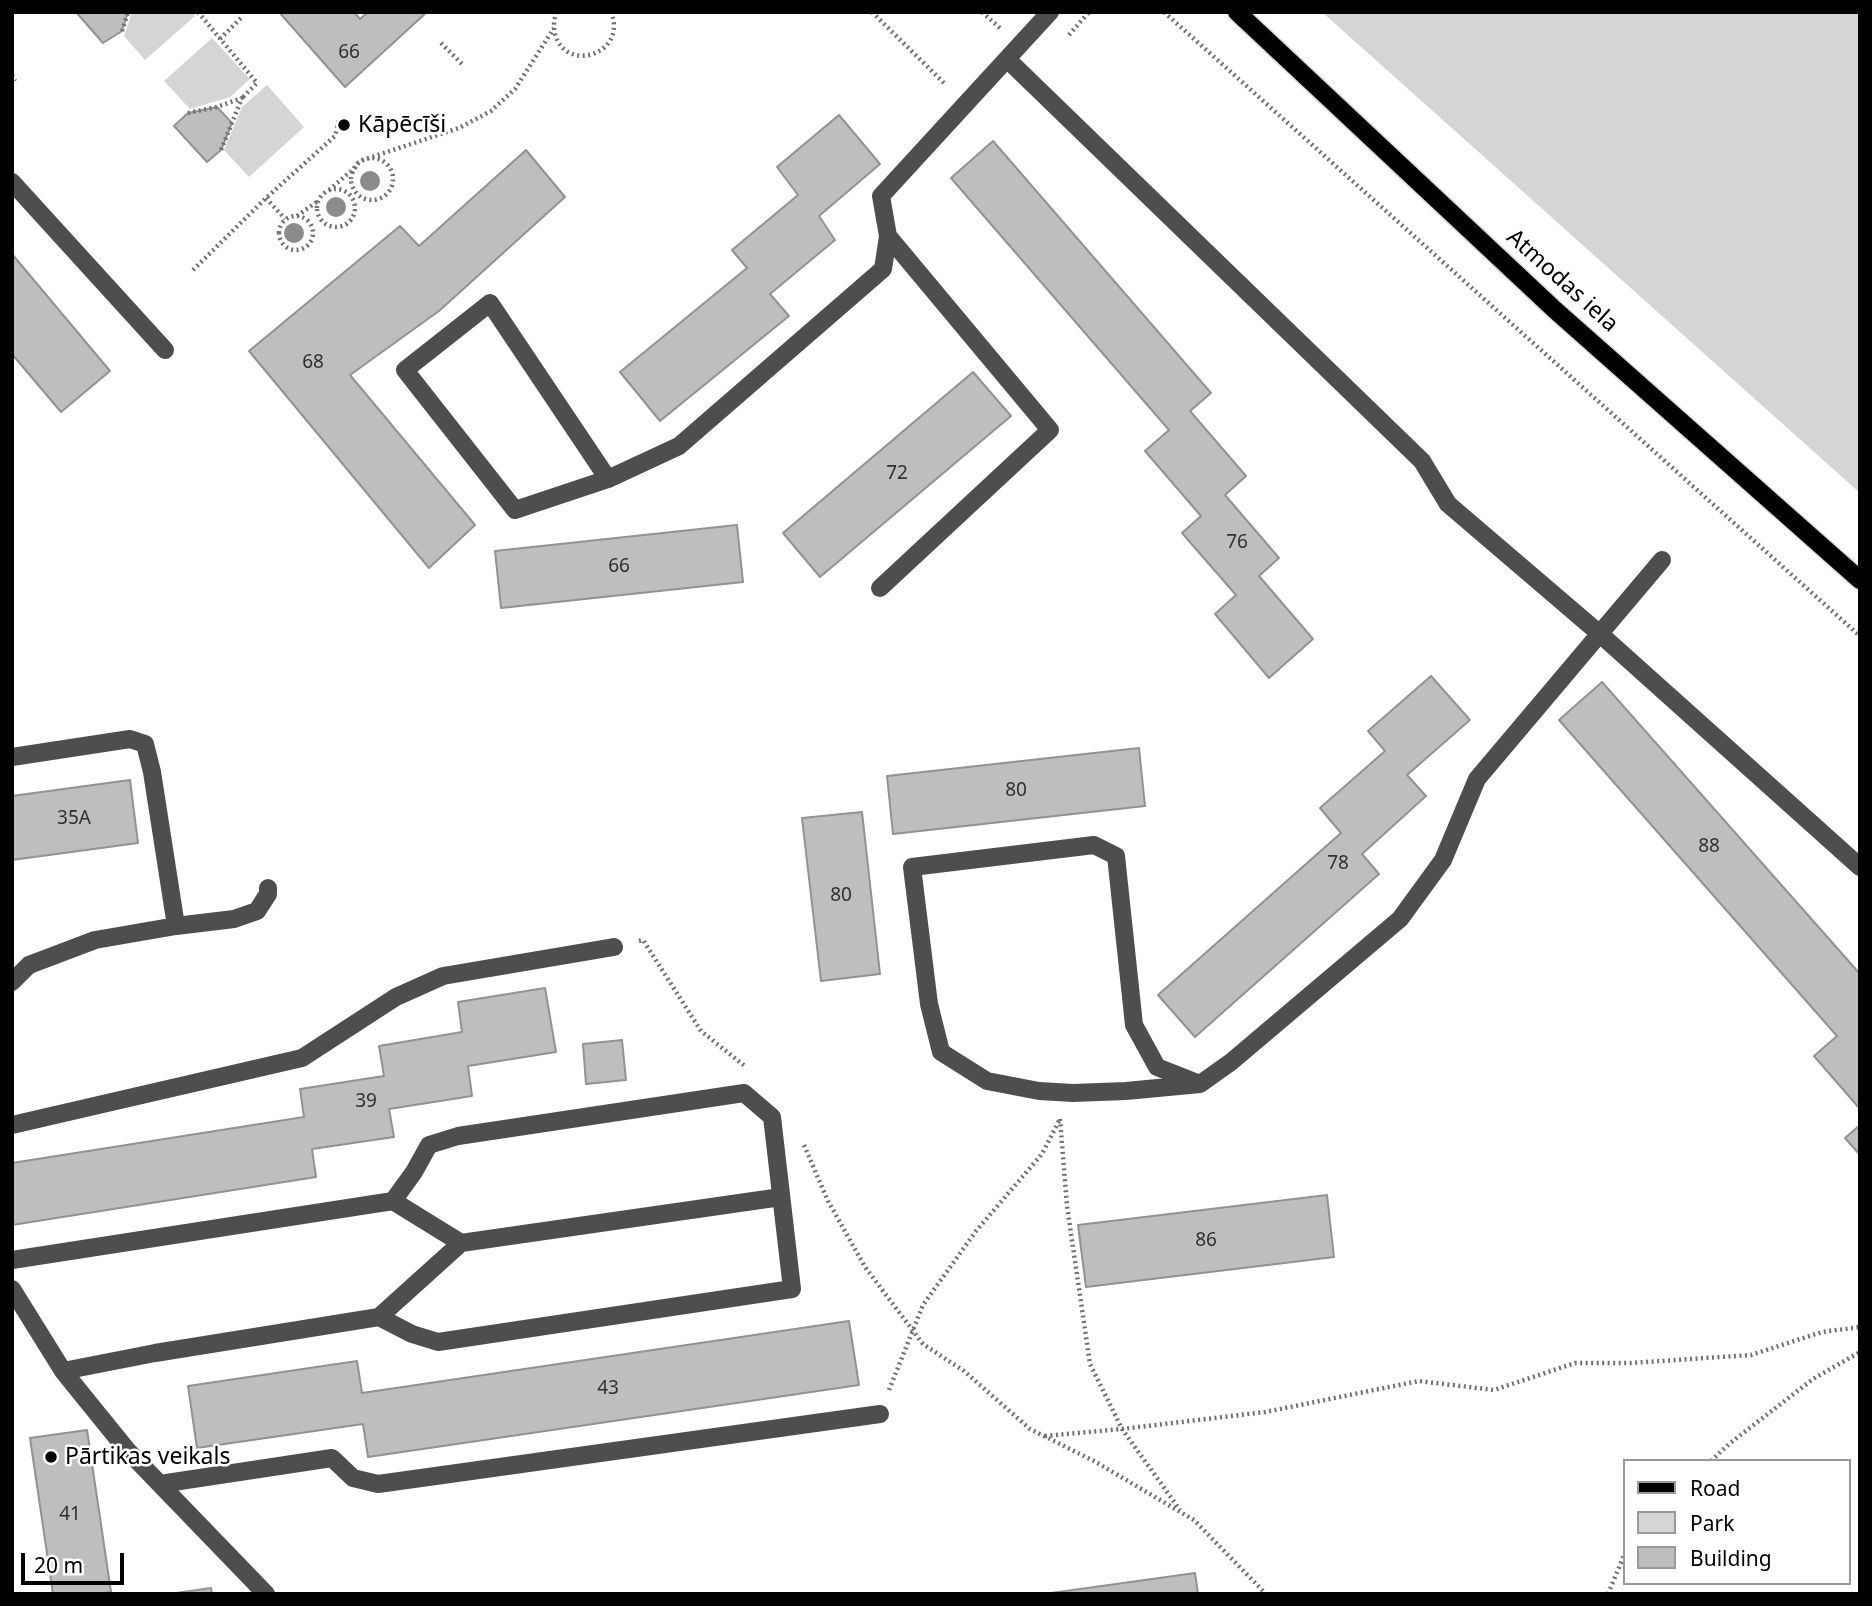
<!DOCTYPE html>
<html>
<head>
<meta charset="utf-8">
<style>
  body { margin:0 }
  #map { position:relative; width:1872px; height:1606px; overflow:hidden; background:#fff; font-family:"Noto Sans",sans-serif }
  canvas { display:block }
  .frame { position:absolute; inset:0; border:14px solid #000; pointer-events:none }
  .legend { position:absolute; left:1623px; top:1459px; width:228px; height:126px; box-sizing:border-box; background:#fff; border:2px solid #999; margin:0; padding:9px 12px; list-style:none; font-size:21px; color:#000 }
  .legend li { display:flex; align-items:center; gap:14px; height:35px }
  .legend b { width:35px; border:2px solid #999 }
  .scale { position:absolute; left:21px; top:1553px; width:103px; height:32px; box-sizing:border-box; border:4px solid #000; border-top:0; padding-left:9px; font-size:21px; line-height:24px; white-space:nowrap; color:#000; -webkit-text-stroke:5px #fff; paint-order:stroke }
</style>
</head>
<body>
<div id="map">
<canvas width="1872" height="1606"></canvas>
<div class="frame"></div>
<ul class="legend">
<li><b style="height:9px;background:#000"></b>Road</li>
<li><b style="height:19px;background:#d5d5d5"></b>Park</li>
<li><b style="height:19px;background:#bebebe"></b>Building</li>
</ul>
<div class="scale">20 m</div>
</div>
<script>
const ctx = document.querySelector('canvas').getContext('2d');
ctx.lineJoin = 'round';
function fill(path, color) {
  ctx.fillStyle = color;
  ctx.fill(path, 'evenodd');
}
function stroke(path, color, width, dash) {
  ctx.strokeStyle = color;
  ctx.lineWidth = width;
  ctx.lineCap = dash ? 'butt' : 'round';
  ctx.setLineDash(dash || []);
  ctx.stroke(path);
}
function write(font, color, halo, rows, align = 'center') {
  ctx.font = font + ' "Noto Sans",sans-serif';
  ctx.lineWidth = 5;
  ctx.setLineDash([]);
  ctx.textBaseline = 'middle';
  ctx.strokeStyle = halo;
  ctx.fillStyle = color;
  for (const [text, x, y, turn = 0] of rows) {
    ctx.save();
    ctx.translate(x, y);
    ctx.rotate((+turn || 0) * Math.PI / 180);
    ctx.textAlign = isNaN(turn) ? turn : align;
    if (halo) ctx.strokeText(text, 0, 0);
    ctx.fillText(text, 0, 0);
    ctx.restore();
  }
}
fill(new Path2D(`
  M 132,12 L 192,12 L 195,16 L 145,60 L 124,36 Z
  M 1322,12 L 1860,12 L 1860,493 Z
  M 212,38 L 250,79 L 230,97 L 190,109 L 164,81 Z
  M 267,85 L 304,127 L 249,177 L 224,150 L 242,107 Z`), '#d5d5d5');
const building = new Path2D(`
  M 76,12 L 128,12 L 122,31 L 103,43 Z
  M 279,12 L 354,12 L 360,19 L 368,12 L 427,12 L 345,87 Z
  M 217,107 L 232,123 L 221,150 L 207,162 L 174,126 L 188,113 Z
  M 839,115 L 880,164 L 819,216 L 835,240 L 770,294 L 789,316 L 660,421 L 620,372 L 747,268 L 732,250 L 798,195 L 777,167 Z
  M 993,141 L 1211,393 L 1190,411 L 1246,476 L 1225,495 L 1279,558 L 1259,576 L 1313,639 L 1269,678 L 1215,614 L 1236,595 L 1182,533 L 1201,516 L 1145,451 L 1169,430 L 951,178 Z
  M 526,150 L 565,197 L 439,311 L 350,375 L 475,525 L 429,568 L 249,351 L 400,226 L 419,246 Z
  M 12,254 L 110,371 L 61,412 L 12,354 Z
  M 973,372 L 1011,416 L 820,577 L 783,533 Z
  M 737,525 L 743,582 L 501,608 L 495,551 Z
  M 1431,676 L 1470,720 L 1407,775 L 1426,796 L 1362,854 L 1379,874 L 1195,1037 L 1158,995 L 1341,833 L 1320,808 L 1385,751 L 1368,731 Z
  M 1602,682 L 1860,974 L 1860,1109 L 1814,1056 L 1837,1036 L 1559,720 Z
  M 1139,748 L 1145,806 L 893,834 L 887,776 Z
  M 130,780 L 138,843 L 12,860 L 12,796 Z
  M 862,812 L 880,974 L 821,981 L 802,818 Z
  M 545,988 L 556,1052 L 468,1066 L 472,1096 L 389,1109 L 394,1137 L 312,1149 L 316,1177 L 12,1225 L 12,1163 L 304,1117 L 300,1089 L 384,1076 L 379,1046 L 462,1032 L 458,1002 Z
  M 622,1040 L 626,1080 L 586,1084 L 583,1044 Z
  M 1860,1125 L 1860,1155 L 1845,1138 Z
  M 1327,1195 L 1334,1257 L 1086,1287 L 1078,1225 Z
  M 849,1321 L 859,1385 L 368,1457 L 363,1424 L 197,1448 L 188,1386 L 357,1361 L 362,1393 Z
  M 87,1430 L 111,1592 L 96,1594 L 53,1594 L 30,1438 Z
  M 1195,1573 L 1198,1594 L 1044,1594 Z
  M 211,1588 L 212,1594 L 169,1594 Z`);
fill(building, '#bebebe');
stroke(building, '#929292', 2);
const major = new Path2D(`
  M 1237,12 L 1555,310 L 1860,580`);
stroke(major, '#dbdbdb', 21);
stroke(new Path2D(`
  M 198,12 L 257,83 L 242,98
  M 557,12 C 554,19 553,26 555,34 C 566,74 628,54 611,12
  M 872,12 L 946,85
  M 982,12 L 1000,28
  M 1164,12 L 1860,636
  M 122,31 L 128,12
  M 1069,35 L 1089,12
  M 220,39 L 241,18
  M 441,43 L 463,65
  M 12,75 L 15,81
  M 188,113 L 217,107 L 242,98 L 221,150
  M351 179a21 21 0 1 1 42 0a21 21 0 1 1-42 0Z
  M 352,173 L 358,163 L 363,160 L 459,128 L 491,111 L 515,89 L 554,28
  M317 208a19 19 0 1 1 38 0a19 19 0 1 1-38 0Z
  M 329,190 L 351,171
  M 266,198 L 285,219
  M279 233a17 17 0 1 1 34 0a17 17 0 1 1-34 0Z
  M 297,216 L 318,201
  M 193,270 L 266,198 L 335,136 L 339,120
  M 639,941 L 643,940 L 701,1031 L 746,1067
  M 1060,1119 L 1067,1206 L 1090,1364 L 1122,1429 L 1180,1510
  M 804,1145 L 828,1201 L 865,1267 L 923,1344 L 964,1371 L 1030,1429 L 1094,1461 L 1194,1520 L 1266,1594
  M 889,1390 L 923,1305 L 976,1231 L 1042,1154 L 1060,1119
  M 1045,1436 L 1122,1429 L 1265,1412 L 1419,1381 L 1494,1390 L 1575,1363 L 1631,1363 L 1751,1355 L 1822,1332 L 1860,1327
  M 1711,1461 L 1729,1444 L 1813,1379 L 1860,1352
  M 1608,1594 L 1625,1553`), '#707070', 4.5, [2, 3.5]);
stroke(new Path2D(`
  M 1008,60 L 1422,461 L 1448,504 L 1600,634 L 1860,867
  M 12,182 L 165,350
  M 608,479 L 490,303 L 405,370 L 515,510 L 608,479 L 679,446 L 883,269 L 888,236 L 881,196 L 1050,12
  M 880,588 L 1050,430 L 888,236
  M 12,757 L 130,739 L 145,744 L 152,772 L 176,926
  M 12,982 L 29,965 L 95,940 L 176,926 L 234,919 L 257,911 L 268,894 L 268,888
  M 1200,1084 L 1157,1067 L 1134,1025 L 1116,856 L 1094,845 L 912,867 L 929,1004 L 941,1052 L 987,1081 L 1039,1091 L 1073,1093 L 1126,1091 L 1200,1084 L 1231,1062 L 1400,919 L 1443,860 L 1477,779 L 1662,560
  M 12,1125 L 302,1058 L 396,997 L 443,976 L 614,947
  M 393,1201 L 461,1243
  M 12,1260 L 393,1201 L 414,1172 L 429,1145 L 458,1136 L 744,1093 L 772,1117 L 792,1289 L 438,1342 L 412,1334 L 379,1317 L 155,1353 L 63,1371
  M 12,1289 L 63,1371 L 127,1450 L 266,1594
  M 379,1317 L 461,1243 L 781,1197
  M 160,1484 L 332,1458 L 353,1478 L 378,1484 L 880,1414`), '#4e4e4e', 18);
stroke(major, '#000', 18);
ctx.fillStyle = '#8b8b8b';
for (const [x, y] of [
  [370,181],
  [336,207],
  [294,233]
]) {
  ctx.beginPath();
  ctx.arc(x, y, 10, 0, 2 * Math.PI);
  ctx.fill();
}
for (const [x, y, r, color] of [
  [344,125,7,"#000"],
  [51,1457,7,"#000"]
]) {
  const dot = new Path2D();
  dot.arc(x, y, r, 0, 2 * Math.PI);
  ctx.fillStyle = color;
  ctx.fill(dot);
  stroke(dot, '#fff', 2.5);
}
write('19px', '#303030', null, [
  ["66",349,53],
  ["68",313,363],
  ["72",897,474],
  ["76",1237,543],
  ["66",619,567],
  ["80",1016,791],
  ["35A",74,819],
  ["88",1709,847],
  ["78",1338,864],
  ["80",841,896],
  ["39",366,1102],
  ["86",1206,1241],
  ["43",608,1389],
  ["41",70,1515]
]);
write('23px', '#000', '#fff', [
  ["Kāpēcīši",358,125],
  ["Pārtikas veikals",65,1457]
], 'left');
write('23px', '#000', '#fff', [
  ["Atmodas iela",1562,281,42]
]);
</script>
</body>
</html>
